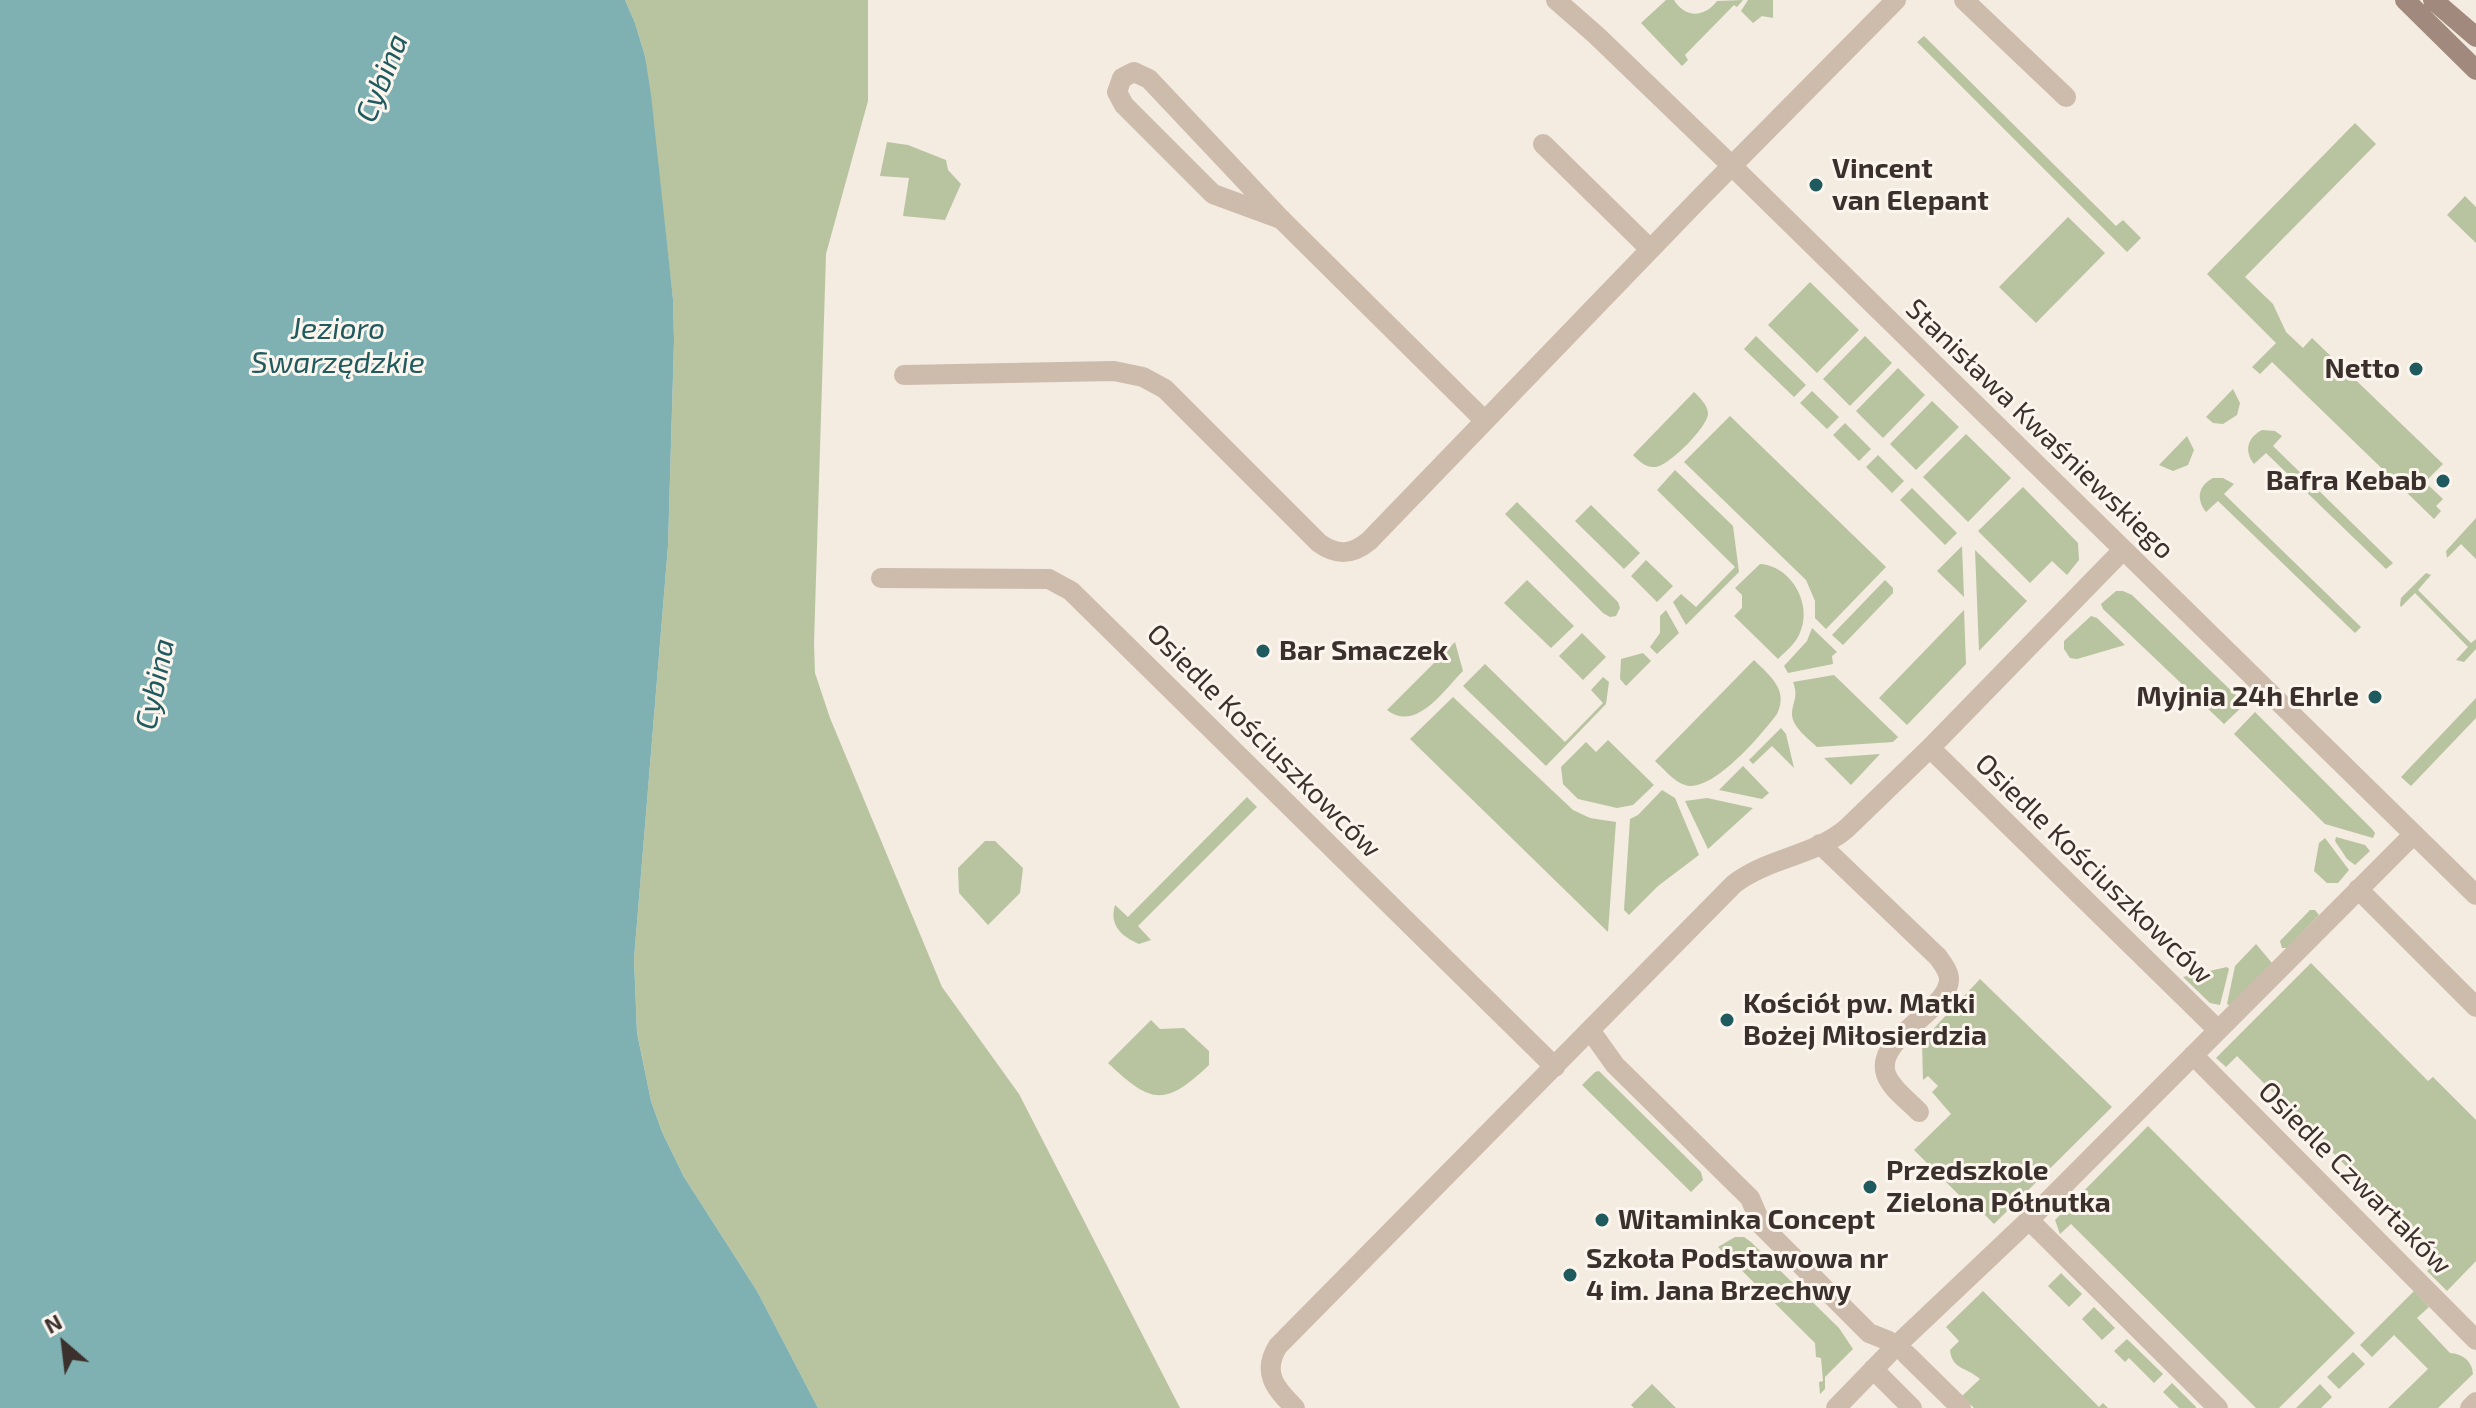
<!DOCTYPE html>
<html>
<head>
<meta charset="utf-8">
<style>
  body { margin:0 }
  #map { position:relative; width:2476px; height:1408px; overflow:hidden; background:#f4ebe1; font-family:"Exo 2",sans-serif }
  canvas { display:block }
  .north { position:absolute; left:24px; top:1304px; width:80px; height:80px; -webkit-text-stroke:6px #fbf5ee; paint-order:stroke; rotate:332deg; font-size:22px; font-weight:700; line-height:32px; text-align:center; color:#3b302b }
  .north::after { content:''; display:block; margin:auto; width:28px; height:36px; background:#3b302b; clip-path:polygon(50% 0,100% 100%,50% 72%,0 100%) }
</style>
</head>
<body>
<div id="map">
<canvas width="2476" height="1408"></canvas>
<div class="north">N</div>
</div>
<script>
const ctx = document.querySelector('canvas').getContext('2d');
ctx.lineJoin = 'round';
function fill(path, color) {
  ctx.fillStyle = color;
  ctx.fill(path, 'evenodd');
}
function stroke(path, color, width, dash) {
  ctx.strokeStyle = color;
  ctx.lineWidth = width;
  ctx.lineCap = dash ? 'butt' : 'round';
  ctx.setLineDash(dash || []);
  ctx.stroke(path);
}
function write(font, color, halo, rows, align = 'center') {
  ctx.font = font + ' "Exo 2",sans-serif';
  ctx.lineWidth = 6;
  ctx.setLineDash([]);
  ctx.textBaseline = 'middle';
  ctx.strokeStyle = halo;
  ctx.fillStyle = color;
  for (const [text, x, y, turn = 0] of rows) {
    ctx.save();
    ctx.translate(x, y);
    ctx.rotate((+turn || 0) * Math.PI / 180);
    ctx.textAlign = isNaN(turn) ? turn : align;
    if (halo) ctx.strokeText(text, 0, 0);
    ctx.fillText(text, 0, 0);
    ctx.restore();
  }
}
fill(new Path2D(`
  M 625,0 L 868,0 L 868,101 L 826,254 L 814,643 L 815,673 L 830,718 L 942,987 L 1019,1094 L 1180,1408 L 818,1408 L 757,1291 L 684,1177 L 662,1132 L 651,1101 L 637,1033 L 634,959 L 668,546 L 674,341 L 673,299 L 645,56 L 635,23 Z
  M 1666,0 L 1674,0 C 1685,18 1704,18 1717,1 L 1743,0 L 1737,7 L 1734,5 L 1685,55 L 1688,60 L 1682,66 L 1641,23 Z
  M 1748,0 L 1773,0 L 1773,18 L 1762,16 L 1753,23 L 1741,11 Z
  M 1924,36 L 2116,226 L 2123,220 L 2141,238 L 2127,252 L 1917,42 Z
  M 2355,123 L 2376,144 L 2245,277 L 2273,304 L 2286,332 L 2303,348 L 2312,338 L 2443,464 L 2425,482 L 2443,499 L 2436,506 L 2441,511 L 2434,519 L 2272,362 L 2260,374 L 2252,367 L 2276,343 L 2207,274 Z
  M 887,142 L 908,145 L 946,160 L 948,170 L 961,184 L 945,220 L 903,216 L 909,178 L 880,176 Z
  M 2465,196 L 2476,207 L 2476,243 L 2447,215 Z
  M 2068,217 L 2105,253 L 2036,323 L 1999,287 Z
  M 1810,282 L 1859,330 L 1817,373 L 1768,325 Z
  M 1756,336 L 1806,385 L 1794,397 L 1744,349 Z
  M 1865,336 L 1892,363 L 1850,406 L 1823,379 Z
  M 1898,368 L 1925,395 L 1883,438 L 1856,411 Z
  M 2233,389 L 2240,403 L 2237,415 L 2223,424 L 2213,423 L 2206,417 Z
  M 1812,391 L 1839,417 L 1827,429 L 1800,403 Z
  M 1694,392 C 1700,398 1707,404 1708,413 C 1709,426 1668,467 1655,467 C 1646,468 1639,461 1633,455 Z
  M 1932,401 L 1959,427 L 1916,470 L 1890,444 Z
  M 1730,416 L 1886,567 L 1826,629 L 1815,618 L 1815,601 L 1806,580 L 1684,462 Z
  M 1845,423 L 1871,449 L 1859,461 L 1833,435 Z
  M 2262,430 L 2275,431 L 2282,436 L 2273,446 L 2393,563 L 2386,569 L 2266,453 L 2254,464 C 2244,451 2247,438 2262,430 Z
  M 1966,434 L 2011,478 L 1968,522 L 1923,477 Z
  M 2187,436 L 2194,450 L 2188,465 L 2173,471 L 2159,465 Z
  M 1878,455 L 1904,481 L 1892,493 L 1866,467 Z
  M 1675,470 L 1733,526 L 1739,572 L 1686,625 L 1673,602 L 1681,594 L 1696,607 L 1735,567 L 1657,490 Z
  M 2213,478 L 2223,478 L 2234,484 L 2224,494 L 2361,627 L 2355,633 L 2218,501 L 2206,512 C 2196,499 2198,486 2213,478 Z
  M 2023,487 L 2078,543 L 2079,560 L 2067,575 L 2052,561 L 2030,583 L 1978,531 Z
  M 1912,488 L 1957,533 L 1945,545 L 1900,500 Z
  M 1517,502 L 1618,602 L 1620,608 L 1616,616 L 1610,617 L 1603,613 L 1505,514 Z
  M 1591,505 L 1640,553 L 1624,569 L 1575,521 Z
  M 2476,518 L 2476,559 L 2461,544 L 2447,558 L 2446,551 Z
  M 1962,546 L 1964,597 L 1937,571 Z
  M 1975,550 L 2027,601 L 1979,651 Z
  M 1646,560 L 1673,586 L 1657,602 L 1631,576 Z
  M 1760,564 C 1792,566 1814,606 1799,635 C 1795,644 1785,652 1778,659 L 1734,616 L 1742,608 L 1742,595 L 1735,588 Z
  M 2426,573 L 2431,575 L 2418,590 L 2471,643 L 2476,639 L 2476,649 L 2464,662 L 2456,660 L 2468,647 L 2415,593 L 2401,607 L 2400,605 L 2401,598 Z
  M 1527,580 L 1574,626 L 1551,648 L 1504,603 Z
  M 1885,580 L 1893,588 L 1893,593 L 1843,645 L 1832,635 Z
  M 2116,591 L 2123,591 L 2132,595 L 2245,704 L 2224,724 L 2103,609 L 2101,604 Z
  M 1666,610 L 1679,633 L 1657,654 L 1650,647 L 1660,633 L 1660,616 Z
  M 1964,610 L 1966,664 L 1907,725 L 1879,698 Z
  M 2091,616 L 2097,618 L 2125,645 L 2077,659 L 2070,658 L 2064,649 L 2064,641 Z
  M 1812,628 L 1837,652 L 1832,656 L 1833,664 L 1788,673 L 1784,666 L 1807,641 Z
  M 1582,633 L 1606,657 L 1583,680 L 1559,656 Z
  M 1455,642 L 1463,671 C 1444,690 1416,733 1387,710 Z
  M 1643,653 L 1651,661 L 1626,686 L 1620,679 L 1621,659 Z
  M 1754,660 C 1770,676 1789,690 1777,714 C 1762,734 1712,794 1685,785 C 1673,781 1664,769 1655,761 Z
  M 1485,664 L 1565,742 L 1603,703 L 1591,690 L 1603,677 L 1609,682 L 1606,704 L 1546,766 L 1463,686 Z
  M 1834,675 L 1898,737 L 1893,742 L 1817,747 C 1809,739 1793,728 1792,715 C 1792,702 1799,698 1793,682 Z
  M 1453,697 L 1573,810 L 1590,818 L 1616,822 L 1608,932 L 1410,739 Z
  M 2476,698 L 2476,718 L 2411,786 L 2401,777 Z
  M 2255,712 L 2372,829 L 2375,833 L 2373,838 L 2325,824 L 2234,734 Z
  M 1781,728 L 1786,734 L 1794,768 L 1772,746 L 1753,764 L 1749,760 Z
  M 1608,740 L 1654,785 L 1633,805 L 1617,808 L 1578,799 L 1563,784 L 1561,767 L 1586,742 L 1596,752 Z
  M 1880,754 L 1851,785 L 1824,758 Z
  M 1743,766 L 1769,793 L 1762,799 L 1719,790 Z
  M 1662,790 L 1675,798 L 1699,855 L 1658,886 L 1629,915 L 1624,910 L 1630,819 L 1638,815 Z
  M 1247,797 L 1257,807 L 1138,926 L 1151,940 L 1139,944 C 1121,936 1109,925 1115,905 L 1128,917 Z
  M 1707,798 L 1753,808 L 1708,849 L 1685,801 Z
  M 2336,837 L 2365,845 L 2370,851 L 2355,865 L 2347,859 L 2335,841 Z
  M 2325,838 L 2349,870 L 2338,883 L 2327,883 L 2314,871 L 2319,843 Z
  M 985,841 L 995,841 L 1023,868 L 1020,893 L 988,925 L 959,893 L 958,868 Z
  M 2310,910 L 2315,910 L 2319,915 L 2287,948 L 2282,948 L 2280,941 Z
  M 2256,944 L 2272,963 L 2230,1006 L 2227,1004 L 2235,966 Z
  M 2311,963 L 2428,1081 L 2433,1077 L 2476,1120 L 2476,1261 L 2447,1291 L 2427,1271 L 2438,1259 L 2237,1056 L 2226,1067 L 2216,1058 Z
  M 2227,967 L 2229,969 L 2220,1005 L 2210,1003 L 2183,977 Z
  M 1980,979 L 2112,1107 L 1994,1224 L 1977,1207 L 1974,1210 L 1914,1150 L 1951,1114 L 1932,1092 L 1938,1086 L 1928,1076 L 1923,1080 L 1922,1041 Z
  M 1151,1020 L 1160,1029 L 1184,1028 L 1209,1051 L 1209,1065 C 1165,1107 1151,1104 1108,1063 Z
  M 1599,1071 L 1701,1172 L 1703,1180 L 1691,1192 L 1582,1085 L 1595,1072 Z
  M 2148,1126 L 2355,1333 L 2279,1408 L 2256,1408 L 2071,1224 L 2060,1234 L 2055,1220 Z
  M 1735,1237 L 1744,1237 L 1751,1242 L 1839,1328 L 1853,1349 L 1825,1377 L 1825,1389 L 1820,1394 L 1819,1382 L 1823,1381 L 1821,1358 L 1816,1357 L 1815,1343 L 1718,1247 Z
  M 2061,1273 L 2082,1294 L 2069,1307 L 2048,1286 Z
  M 1983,1291 L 2099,1407 L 2103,1403 L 2108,1408 L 1974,1408 L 1962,1396 L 1980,1379 C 1967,1367 1952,1370 1950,1350 L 1959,1341 L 1946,1327 Z
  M 2414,1291 L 2429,1307 L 2417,1318 L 2450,1353 C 2462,1354 2472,1360 2473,1374 L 2438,1408 L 2388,1408 L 2428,1369 L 2394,1335 L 2372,1357 L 2360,1345 Z
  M 2094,1307 L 2115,1328 L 2102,1340 L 2082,1319 Z
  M 2127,1339 L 2163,1374 L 2154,1383 L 2129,1358 L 2125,1362 L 2114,1351 Z
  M 2353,1352 L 2365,1364 L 2339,1389 L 2327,1377 Z
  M 2172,1383 L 2196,1407 L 2196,1408 L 2179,1408 L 2163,1392 Z
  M 1652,1384 L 1676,1408 L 1634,1408 L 1631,1405 Z
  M 2320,1384 L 2332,1397 L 2321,1408 L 2296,1408 Z`), '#b8c4a0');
fill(new Path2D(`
  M 0,0 L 625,0 L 635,23 L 645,56 L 651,95 L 673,299 L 674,341 L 668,546 L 634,959 L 637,1033 L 651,1101 L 662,1132 L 684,1177 L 757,1291 L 818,1408 L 0,1408 Z`), '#7fb0b2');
stroke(new Path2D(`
  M 1556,0 L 1596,35 L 1732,166 L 2476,895
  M 1964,0 L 2066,97
  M 1543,144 L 1650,249
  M 1281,219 L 1213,194 L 1124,105 L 1117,92 L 1122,78 L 1134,72 L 1149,79 L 1281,219 L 1484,420
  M 904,375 L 1114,371 L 1143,377 L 1165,389 L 1319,543 C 1337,556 1352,555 1369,541 L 1700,198 L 1896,0
  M 881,578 L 1049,579 L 1071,591 L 1555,1067
  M 1930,748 L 2218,1030
  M 1820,844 L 1938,957 C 1942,963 1949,971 1949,979 C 1950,1010 1874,1038 1886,1074 C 1891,1089 1909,1101 1919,1112
  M 2358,889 L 2476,1007
  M 1590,1030 L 1615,1065 L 1750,1198 L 1762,1226 L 1869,1333 L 1889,1341
  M 2193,1055 L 2476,1340
  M 2029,1220 L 2218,1408
  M 1906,1354 L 1961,1408
  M 1873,1369 L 1912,1408
  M 1295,1408 C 1276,1389 1261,1373 1278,1346 L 1734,884 C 1767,858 1814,856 1846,829 L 1930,748 L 2123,550
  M 1836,1408 L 1897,1345 L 2029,1220 L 2414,834
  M 2470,1408 L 2476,1402`), '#cdbbac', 20);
stroke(new Path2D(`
  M 2405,0 L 2476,70
  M 2433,0 L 2476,37`), '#a18a7d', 20);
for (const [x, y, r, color] of [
  [1816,185,8,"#1f5a5e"],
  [2416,369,8,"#1f5a5e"],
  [2443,481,8,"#1f5a5e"],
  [1263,651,8,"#1f5a5e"],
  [2375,697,8,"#1f5a5e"],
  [1727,1020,8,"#1f5a5e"],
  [1870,1187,8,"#1f5a5e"],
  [1602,1220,8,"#1f5a5e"],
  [1570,1275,8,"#1f5a5e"]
]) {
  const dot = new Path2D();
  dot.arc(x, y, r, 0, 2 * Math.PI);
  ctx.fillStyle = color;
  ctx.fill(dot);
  stroke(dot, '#fbf5ee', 3);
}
write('bold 28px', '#3b302b', '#fbf5ee', [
  ["Vincent",1832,169],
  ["van Elepant",1832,201],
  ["Netto",2400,369,"right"],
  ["Bafra Kebab",2427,481,"right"],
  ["Bar Smaczek",1279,651],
  ["Myjnia 24h Ehrle",2359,697,"right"],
  ["Kościół pw. Matki",1743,1004],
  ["Bożej Miłosierdzia",1743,1036],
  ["Przedszkole",1886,1171],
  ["Zielona Półnutka",1886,1203],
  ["Witaminka Concept",1618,1220],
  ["Szkoła Podstawowa nr",1586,1259],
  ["4 im. Jana Brzechwy",1586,1291]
], 'left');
write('28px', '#3b302b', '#fbf5ee', [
  ["Stanisława Kwaśniewskiego",2040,429,44],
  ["Osiedle Kościuszkowców",1264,741,45],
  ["Osiedle Kościuszkowców",2094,869,44],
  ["Osiedle Czwartaków",2355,1178,45]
]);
write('italic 30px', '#1f5a5e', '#fbf5ee', [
  ["Cybina",382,78,-68],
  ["Jezioro",338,329],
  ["Swarzędzkie",338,363],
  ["Cybina",155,684,-78]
]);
</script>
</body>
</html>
